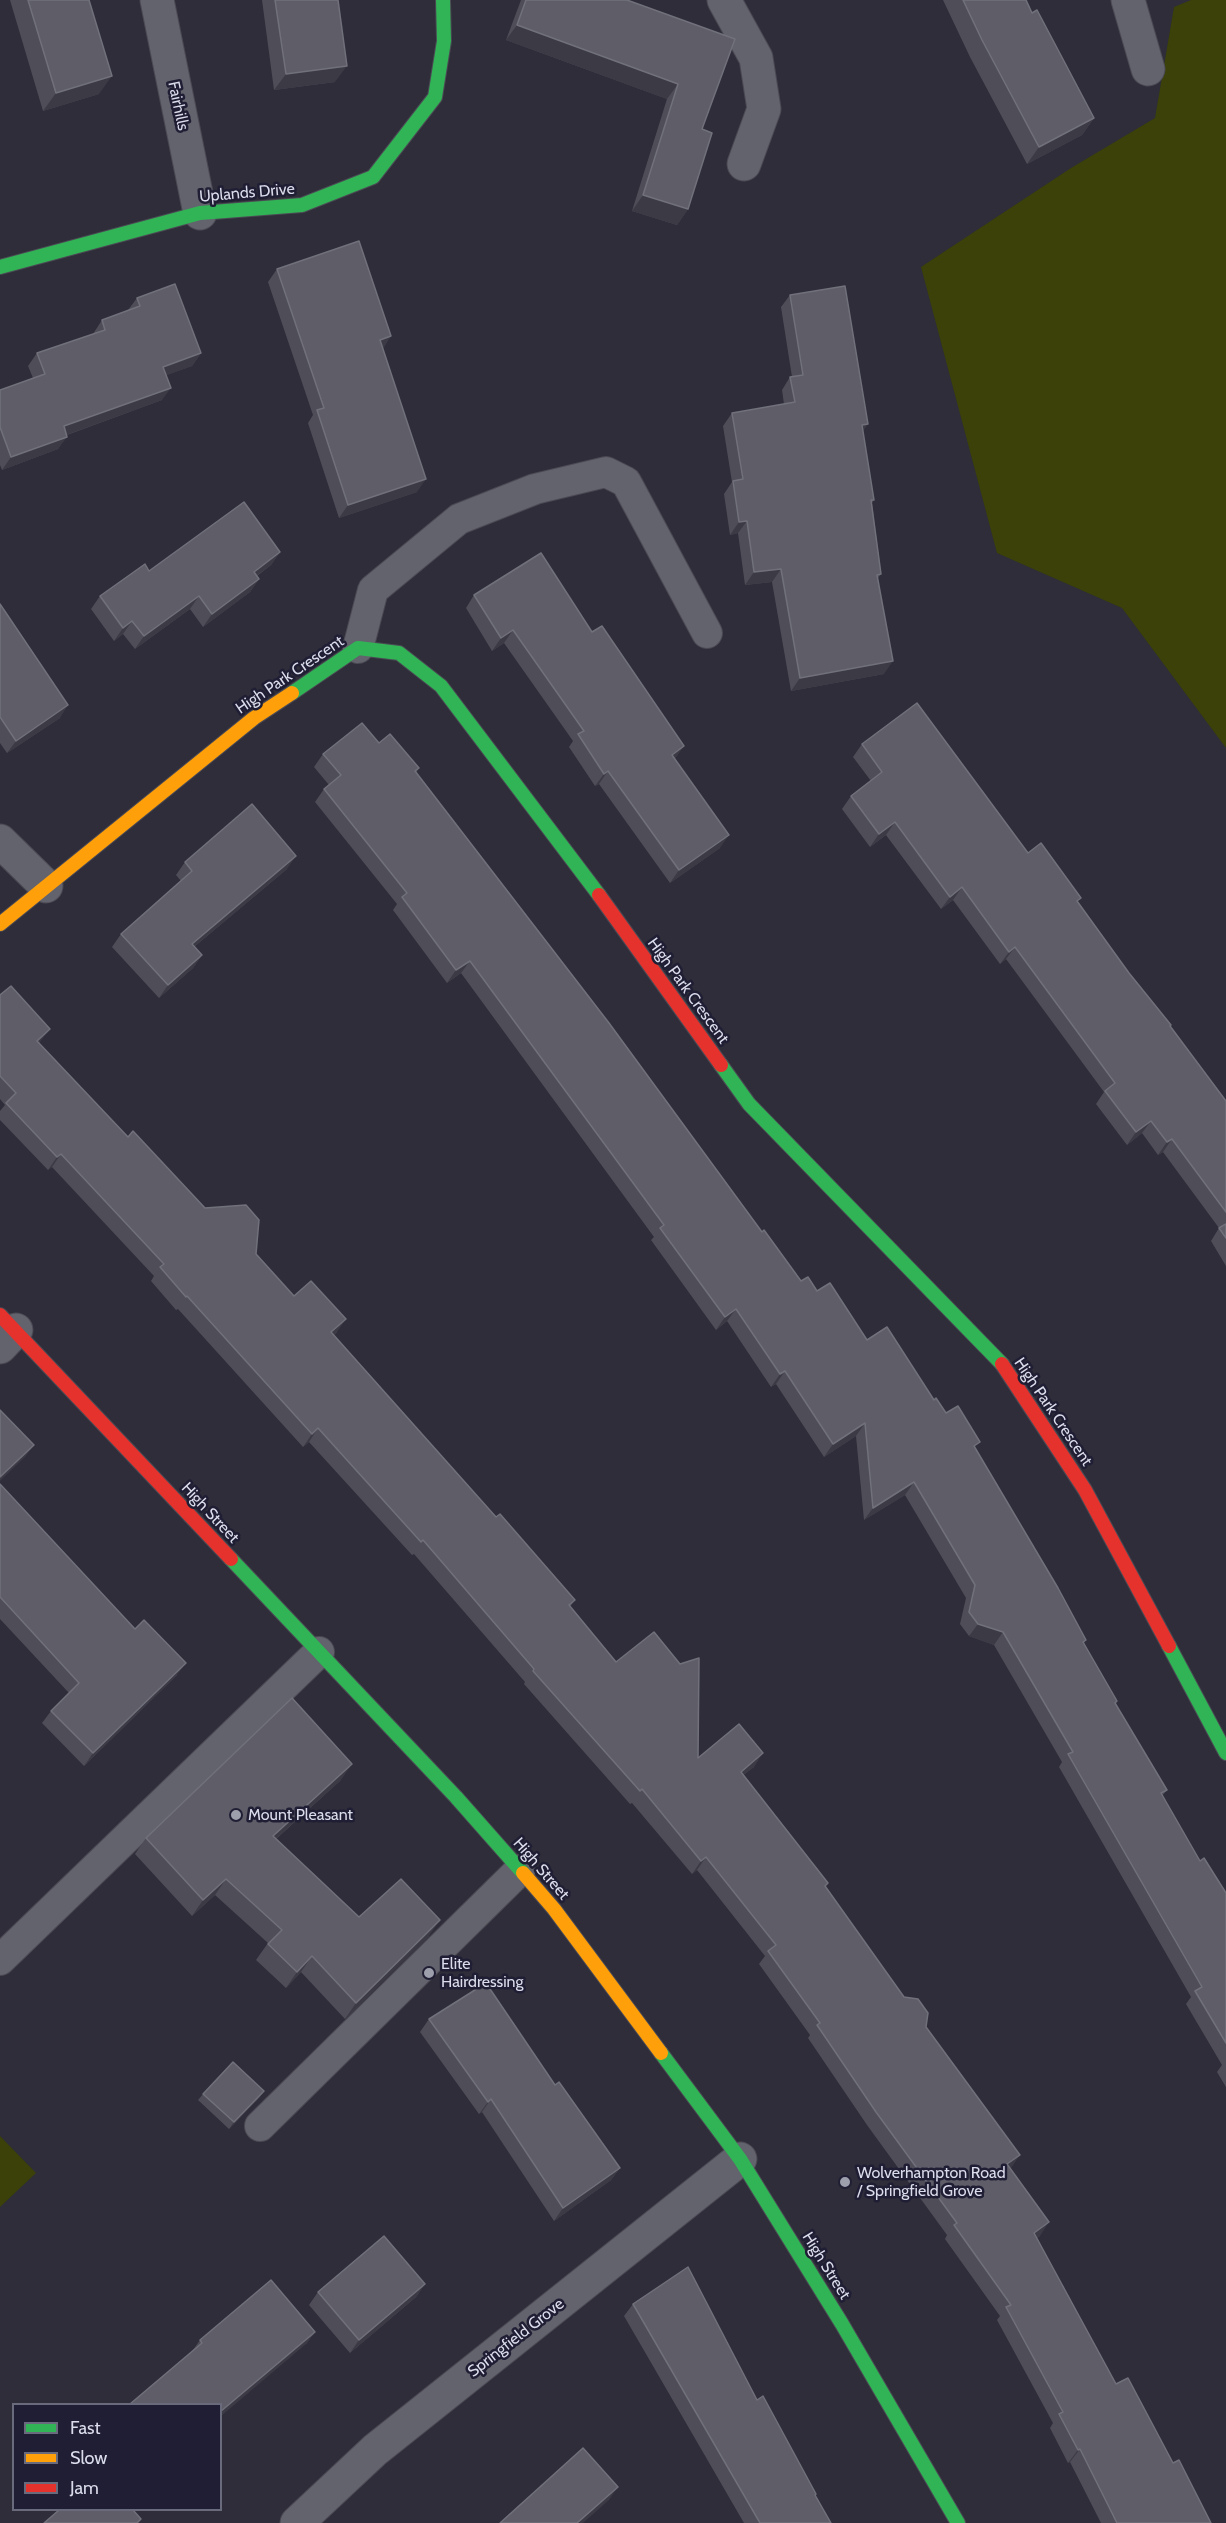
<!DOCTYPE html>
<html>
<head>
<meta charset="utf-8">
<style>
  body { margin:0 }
  #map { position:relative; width:1226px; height:2523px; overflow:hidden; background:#2e2d39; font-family:Cabin,sans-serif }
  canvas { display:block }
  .legend { position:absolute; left:12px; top:2403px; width:210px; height:108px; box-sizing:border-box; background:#1f1e34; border:2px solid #6a6a7d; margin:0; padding:8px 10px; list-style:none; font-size:18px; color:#dbdceb }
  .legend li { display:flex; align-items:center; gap:12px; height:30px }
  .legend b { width:30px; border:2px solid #6a6a7d }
</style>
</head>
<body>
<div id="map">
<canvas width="1226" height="2523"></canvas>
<ul class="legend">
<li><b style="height:8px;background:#30b455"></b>Fast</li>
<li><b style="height:8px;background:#ff9f0a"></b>Slow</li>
<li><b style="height:8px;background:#e5322d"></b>Jam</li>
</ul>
</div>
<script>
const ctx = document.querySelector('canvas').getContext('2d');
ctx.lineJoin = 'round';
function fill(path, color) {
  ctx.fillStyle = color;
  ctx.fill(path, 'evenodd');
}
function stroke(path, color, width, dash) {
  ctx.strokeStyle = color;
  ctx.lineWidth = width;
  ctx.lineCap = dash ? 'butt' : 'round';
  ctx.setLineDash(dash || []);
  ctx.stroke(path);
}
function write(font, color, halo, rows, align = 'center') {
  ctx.font = font + ' Cabin,sans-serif';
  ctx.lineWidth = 5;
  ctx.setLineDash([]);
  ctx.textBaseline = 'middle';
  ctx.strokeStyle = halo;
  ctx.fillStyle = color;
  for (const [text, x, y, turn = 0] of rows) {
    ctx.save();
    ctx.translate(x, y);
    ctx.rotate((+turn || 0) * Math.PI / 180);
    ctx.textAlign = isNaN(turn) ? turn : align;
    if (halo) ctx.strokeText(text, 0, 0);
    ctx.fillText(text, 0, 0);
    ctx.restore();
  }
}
fill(new Path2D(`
  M 1191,0 L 1226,0 L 1226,748 L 1122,608 L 997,553 L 921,267 L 1071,168 L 1155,118 L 1174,7 Z
  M 0,2136 L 36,2173 L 0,2207 Z`), '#3b4109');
const lane = new Path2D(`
  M 358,648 L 373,590 L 459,519 L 535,489 L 606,472 L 626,482 L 707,633
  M 0,1960 L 319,1652
  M 260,2126 L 520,1870`);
const street = new Path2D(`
  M 157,0 L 200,213
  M 724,0 L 756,58 L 764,109 L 744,164
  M 1128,0 L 1148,69
  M 0,841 L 46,886
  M 0,1347 L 16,1330
  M 297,2523 L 375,2450 L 740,2159`);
const fast = new Path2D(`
  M 0,267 L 200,213 L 302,205 L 373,177 L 435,97 L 444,41 L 443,0
  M 292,693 L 358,648 L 399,653 L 441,686 L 599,895
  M 721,1065 L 749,1104 L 1002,1364
  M 231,1559 L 456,1797 L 523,1873
  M 1169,1646 L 1226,1753
  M 661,2053 L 740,2159 L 842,2324 L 958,2523`);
const slow = new Path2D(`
  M 0,924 L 254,718 L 292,693
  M 523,1873 L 554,1909 L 661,2053`);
const jam = new Path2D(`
  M 599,895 L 721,1065
  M 0,1315 L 231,1559
  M 1002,1364 L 1085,1490 L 1169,1646`);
stroke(lane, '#4b4a54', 32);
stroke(street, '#4b4a54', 35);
stroke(fast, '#4b4a54', 16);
stroke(slow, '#4b4a54', 16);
stroke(jam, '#4b4a54', 16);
stroke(lane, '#63636d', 30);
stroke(street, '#63636d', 33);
stroke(fast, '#30b455', 14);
stroke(slow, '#ff9f0a', 14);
stroke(jam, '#e5322d', 14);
fill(new Path2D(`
  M 10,0 L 89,0 L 99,94 L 43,111 Z
  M 262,0 L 338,0 L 335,82 L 274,90 Z
  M 521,0 L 627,0 L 735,39 L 702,129 L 688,209 L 677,225 L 632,211 L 667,99 L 506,40 Z
  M 943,0 L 1026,0 L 1032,13 L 1094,118 L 1082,135 L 1027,164 L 970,57 Z
  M 277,269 L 383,348 L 417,492 L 339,518 L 308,423 L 313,415 L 268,282 Z
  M 790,295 L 863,431 L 874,500 L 872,503 L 881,574 L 878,578 L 884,674 L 791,691 L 772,582 L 745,585 L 738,533 L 730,535 L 724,494 L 732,482 L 723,426 L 732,413 L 784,404 L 782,390 L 790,377 L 792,377 L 781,307 Z
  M 137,298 L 201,353 L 192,366 L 166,375 L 162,400 L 67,435 L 58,449 L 2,470 L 0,465 L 0,390 L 33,378 L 28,366 L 37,353 L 93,334 L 102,320 L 128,310 Z
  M 280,552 L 271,565 L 257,576 L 259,579 L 250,592 L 203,627 L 190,609 L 135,649 L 123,634 L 114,641 L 91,609 L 100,596 L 149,571 Z
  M 474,595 L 675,759 L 720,848 L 670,883 L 599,784 L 595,786 L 569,747 L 573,741 L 504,643 L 492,651 L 466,608 Z
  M 0,604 L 60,718 L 7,753 L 0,743 Z
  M 379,743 L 419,768 L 416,773 L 762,1232 L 801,1281 L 817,1291 L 867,1340 L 934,1400 L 946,1413 L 976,1449 L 1086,1640 L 1084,1643 L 1117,1701 L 1115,1704 L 1167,1790 L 1162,1796 L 1200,1861 L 1226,1893 L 1226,2087 L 1217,2072 L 1222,2065 L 1186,2004 L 1191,1997 L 1059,1767 L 1062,1762 L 994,1645 L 969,1636 L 960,1624 L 966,1598 L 905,1495 L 864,1520 L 856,1436 L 824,1457 L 776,1384 L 771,1387 L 727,1321 L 716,1330 L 651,1240 L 654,1237 L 461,973 L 447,983 L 393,910 L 397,904 L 315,802 L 324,789 L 329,785 L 314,767 L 323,754 Z
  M 862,744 L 1028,853 L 1078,902 L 1129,973 L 1226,1101 L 1226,1266 L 1211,1241 L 1219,1228 L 1163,1152 L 1158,1155 L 1142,1133 L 1127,1145 L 1096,1104 L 1104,1092 L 1006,959 L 1000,964 L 953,900 L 941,909 L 886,835 L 870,847 L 842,809 L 851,796 L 871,781 L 853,757 Z
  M 185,862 L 287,869 L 194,947 L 202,955 L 193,968 L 159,998 L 112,947 L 121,934 L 181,881 L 176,875 Z
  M 0,995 L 40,1042 L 39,1043 L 128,1137 L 256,1254 L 294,1296 L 337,1332 L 334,1335 L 496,1517 L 575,1600 L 570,1607 L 698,1758 L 754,1767 L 743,1775 L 926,2027 L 1011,2168 L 1010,2169 L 1040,2236 L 1037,2238 L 1116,2384 L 1173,2463 L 1211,2523 L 1101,2523 L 1070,2462 L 1068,2463 L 1050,2428 L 1053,2423 L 997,2320 L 1000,2316 L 945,2239 L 947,2235 L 867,2125 L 808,2038 L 810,2035 L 759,1964 L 765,1956 L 697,1870 L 692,1874 L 632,1803 L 630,1804 L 524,1684 L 525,1682 L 414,1554 L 412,1555 L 309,1442 L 303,1447 L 178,1309 L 176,1310 L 151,1281 L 154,1276 L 52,1167 L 48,1170 L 0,1120 L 0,1111 L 5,1105 L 0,1099 Z
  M 0,1484 L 177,1675 L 84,1766 L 42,1723 L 51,1711 L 69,1693 L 0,1619 Z
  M 341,1780 L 276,1839 L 359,1917 L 429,1936 L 345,2019 L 301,1972 L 286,1988 L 256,1960 L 268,1943 L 215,1895 L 192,1916 L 135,1854 L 146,1838 Z
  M 429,2019 L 555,2085 L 620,2168 L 611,2180 L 554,2221 L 482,2112 L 479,2114 L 420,2032 Z
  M 264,2091 L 259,2098 L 229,2129 L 198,2100 L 203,2094 Z
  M 425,2284 L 416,2297 L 350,2353 L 309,2305 L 318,2292 Z
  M 633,2304 L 757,2400 L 831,2523 L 744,2523 L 624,2316 Z
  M 315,2332 L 306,2344 L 191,2353 L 200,2340 Z`), '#4f4e58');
fill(new Path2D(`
  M 517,25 L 678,84 L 667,99 L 506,40 Z
  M 347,66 L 335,82 L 274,90 L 286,74 Z
  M 112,76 L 99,94 L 43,111 L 56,93 Z
  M 1094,118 L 1082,135 L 1027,164 L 1039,147 Z
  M 643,195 L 688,209 L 677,225 L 632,211 Z
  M 391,336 L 383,349 L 380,340 Z
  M 201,353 L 192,366 L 154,380 L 163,367 Z
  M 171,388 L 162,400 L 55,439 L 64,426 Z
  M 868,424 L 859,437 L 862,425 Z
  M 67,437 L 58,449 L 2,470 L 11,457 Z
  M 426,479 L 417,492 L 339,518 L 348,505 Z
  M 747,521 L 738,533 L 730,535 L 739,522 Z
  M 280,552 L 271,565 L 245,584 L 254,572 Z
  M 781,569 L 772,582 L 745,585 L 754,572 Z
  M 259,579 L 250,592 L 203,627 L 212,614 Z
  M 199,596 L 190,609 L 135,649 L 144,636 Z
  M 132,621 L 123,634 L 114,641 L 123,628 Z
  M 513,630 L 504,643 L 492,651 L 501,638 Z
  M 893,661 L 884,674 L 791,691 L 800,678 Z
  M 68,705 L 60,718 L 7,753 L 16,741 Z
  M 684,746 L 675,759 L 672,755 Z
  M 608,771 L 599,784 L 595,786 L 604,774 Z
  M 895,822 L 886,835 L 870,847 L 879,834 Z
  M 729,835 L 720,848 L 670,883 L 679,870 Z
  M 296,856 L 287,869 L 183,956 L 192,944 Z
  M 962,887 L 953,900 L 941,909 L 950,897 Z
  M 1015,947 L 1006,959 L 1000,964 L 1009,952 Z
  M 202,955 L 193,968 L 159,998 L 168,985 Z
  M 470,961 L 461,973 L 447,983 L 456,970 Z
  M 50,1029 L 40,1042 L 27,1054 L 37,1041 Z
  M 1151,1121 L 1142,1133 L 1127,1145 L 1136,1132 Z
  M 1172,1139 L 1163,1152 L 1158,1155 L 1167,1142 Z
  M 61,1154 L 52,1167 L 48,1170 L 57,1157 Z
  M 736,1309 L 727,1321 L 716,1330 L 725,1317 Z
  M 346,1319 L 337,1332 L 322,1346 L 331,1332 Z
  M 785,1371 L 776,1384 L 771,1387 L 780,1374 Z
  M 865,1423 L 856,1436 L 824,1457 L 833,1444 Z
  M 318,1428 L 309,1442 L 303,1447 L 312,1434 Z
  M 34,1445 L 25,1457 L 0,1481 L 0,1477 Z
  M 914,1482 L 905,1495 L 864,1520 L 873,1508 Z
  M 978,1624 L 1003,1632 L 994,1645 L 969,1636 Z
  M 186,1663 L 177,1675 L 84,1766 L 93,1753 Z
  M 763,1753 L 754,1767 L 731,1785 L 741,1772 Z
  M 352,1764 L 341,1780 L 261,1852 L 273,1836 Z
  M 706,1857 L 697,1870 L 692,1874 L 701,1861 Z
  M 226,1879 L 215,1895 L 192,1916 L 203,1900 Z
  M 440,1920 L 429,1936 L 345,2019 L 356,2003 Z
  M 312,1956 L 301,1972 L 286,1988 L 297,1972 Z
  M 264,2091 L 259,2098 L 229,2129 L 234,2122 Z
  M 491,2099 L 482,2112 L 479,2114 L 488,2102 Z
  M 1020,2155 L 1011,2168 L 998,2178 L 1007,2164 Z
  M 620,2168 L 611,2180 L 554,2221 L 563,2208 Z
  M 1049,2222 L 1040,2236 L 1025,2246 L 1034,2233 Z
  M 425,2284 L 416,2297 L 350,2353 L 359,2340 Z
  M 315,2332 L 306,2344 L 220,2417 L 220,2412 Z
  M 1080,2449 L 1070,2462 L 1068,2463 L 1078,2450 Z
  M 618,2487 L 609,2500 L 583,2523 L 577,2523 Z`), '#3b3a45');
const building = new Path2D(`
  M 28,0 L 89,0 L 112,76 L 56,93 Z
  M 275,0 L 338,0 L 347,66 L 286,74 Z
  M 526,0 L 627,0 L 735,39 L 702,129 L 712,133 L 688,209 L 643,195 L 678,84 L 517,25 Z
  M 963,0 L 1026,0 L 1032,13 L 1037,10 L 1094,118 L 1039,147 L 982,40 Z
  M 359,241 L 391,336 L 380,340 L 426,479 L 348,505 L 317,410 L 324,408 L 277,269 Z
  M 175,284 L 201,353 L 163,367 L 171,388 L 64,426 L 67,437 L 11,457 L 0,427 L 0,390 L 45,374 L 37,353 L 105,330 L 102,320 L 140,306 L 137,298 Z
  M 845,286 L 868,424 L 862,425 L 874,500 L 871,500 L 881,574 L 877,575 L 893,661 L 800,678 L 781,569 L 754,572 L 747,521 L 739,522 L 733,481 L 743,479 L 732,413 L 795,402 L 790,377 L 803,375 L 790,295 Z
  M 244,502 L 280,552 L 254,572 L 259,579 L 212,614 L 199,596 L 144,636 L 132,621 L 123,628 L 100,596 L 145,564 L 149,571 Z
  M 541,553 L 592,632 L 602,626 L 684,746 L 672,755 L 729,835 L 679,870 L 608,771 L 604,774 L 578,734 L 584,731 L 513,630 L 501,638 L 474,595 Z
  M 0,604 L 68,705 L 16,741 L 0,717 Z
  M 917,703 L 1028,853 L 1041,843 L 1081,898 L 1077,901 L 1129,973 L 1171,1025 L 1170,1026 L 1226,1101 L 1226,1212 L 1172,1139 L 1167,1142 L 1151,1121 L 1136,1132 L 1105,1091 L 1115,1083 L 1015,947 L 1009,952 L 962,887 L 950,897 L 895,822 L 879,834 L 851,796 L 882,772 L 862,744 Z
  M 362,723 L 379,743 L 390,734 L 419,768 L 415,771 L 609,1023 L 762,1232 L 764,1230 L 801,1281 L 808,1277 L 817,1291 L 830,1283 L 867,1340 L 887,1327 L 934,1400 L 936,1398 L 946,1413 L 958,1406 L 980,1442 L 974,1446 L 1058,1588 L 1086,1640 L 1083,1642 L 1117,1701 L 1115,1703 L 1167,1790 L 1161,1793 L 1200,1861 L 1204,1858 L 1226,1893 L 1226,2043 L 1195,1991 L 1202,1987 L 1068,1754 L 1073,1752 L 1003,1632 L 978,1624 L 969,1612 L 975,1585 L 914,1482 L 873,1508 L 865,1423 L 833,1444 L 785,1371 L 780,1374 L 736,1309 L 725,1317 L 660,1228 L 664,1225 L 470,961 L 456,970 L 402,897 L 407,893 L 324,789 L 341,775 L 323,754 Z
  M 252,804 L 296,856 L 192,944 L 202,955 L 168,985 L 121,934 L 192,871 L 185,862 Z
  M 11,986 L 50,1029 L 37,1041 L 128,1137 L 133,1131 L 205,1208 L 246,1205 L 259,1220 L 256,1254 L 294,1296 L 311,1281 L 346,1319 L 331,1332 L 496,1517 L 500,1514 L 575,1600 L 569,1605 L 616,1662 L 654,1632 L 680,1664 L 699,1658 L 698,1758 L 739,1724 L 763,1753 L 741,1772 L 828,1883 L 825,1886 L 904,1997 L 918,1999 L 928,2013 L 926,2027 L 1020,2155 L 1007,2164 L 1049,2222 L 1034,2233 L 1116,2384 L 1128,2378 L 1173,2463 L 1179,2460 L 1211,2523 L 1117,2523 L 1080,2449 L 1078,2450 L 1059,2414 L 1063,2412 L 1006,2307 L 1011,2305 L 954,2225 L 957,2223 L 876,2112 L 817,2025 L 820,2023 L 768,1951 L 776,1945 L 706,1857 L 701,1861 L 642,1789 L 640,1791 L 533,1671 L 534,1669 L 423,1540 L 421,1542 L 318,1428 L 312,1434 L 187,1296 L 186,1297 L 160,1267 L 164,1264 L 61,1154 L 57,1157 L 6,1103 L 16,1093 L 0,1076 L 0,995 Z
  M 1226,1224 L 1226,1238 L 1219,1228 Z
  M 0,1410 L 34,1445 L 0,1477 Z
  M 0,1484 L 135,1629 L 144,1620 L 186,1663 L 93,1753 L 51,1711 L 79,1683 L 0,1597 Z
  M 292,1698 L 352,1764 L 273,1836 L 359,1917 L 401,1879 L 440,1920 L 356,2003 L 312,1956 L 297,1972 L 268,1944 L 282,1930 L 226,1879 L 203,1900 L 146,1838 Z
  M 486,1983 L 555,2085 L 559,2082 L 620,2168 L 563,2208 L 491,2099 L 488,2102 L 429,2019 Z
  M 233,2062 L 264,2091 L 234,2122 L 203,2094 Z
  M 384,2236 L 425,2284 L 359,2340 L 318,2292 Z
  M 688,2267 L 757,2400 L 763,2396 L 816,2494 L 815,2495 L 831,2523 L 760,2523 L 633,2304 Z
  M 271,2280 L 315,2332 L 220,2412 L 220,2404 L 130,2404 L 202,2343 L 200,2340 Z
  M 583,2448 L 618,2487 L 577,2523 L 500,2523 Z
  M 59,2510 L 133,2510 L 141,2519 L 137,2523 L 44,2523 Z`);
fill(building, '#5e5d68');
stroke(building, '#71717c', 1.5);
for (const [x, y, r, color] of [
  [236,1815,6,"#9e9fad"],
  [429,1973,6,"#9e9fad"],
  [845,2182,6,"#9e9fad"]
]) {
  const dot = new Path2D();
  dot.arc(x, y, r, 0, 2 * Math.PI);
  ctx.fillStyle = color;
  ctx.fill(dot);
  stroke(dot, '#1f1e34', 2);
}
write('16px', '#dbdceb', '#1f1e34', [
  ["Fairhills",178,106,78],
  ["Uplands Drive",247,193,-5],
  ["High Park Crescent",290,675,-34],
  ["High Park Crescent",688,991,54],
  ["High Park Crescent",1053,1412,56],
  ["High Street",210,1513,47],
  ["High Street",541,1869,49],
  ["High Street",826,2266,58],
  ["Springfield Grove",516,2338,-38]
]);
write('16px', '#dbdceb', '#1f1e34', [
  ["Mount Pleasant",248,1815],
  ["Elite",441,1964],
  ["Hairdressing",441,1982],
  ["Wolverhampton Road",857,2173],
  ["/ Springfield Grove",857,2191]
], 'left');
</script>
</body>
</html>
